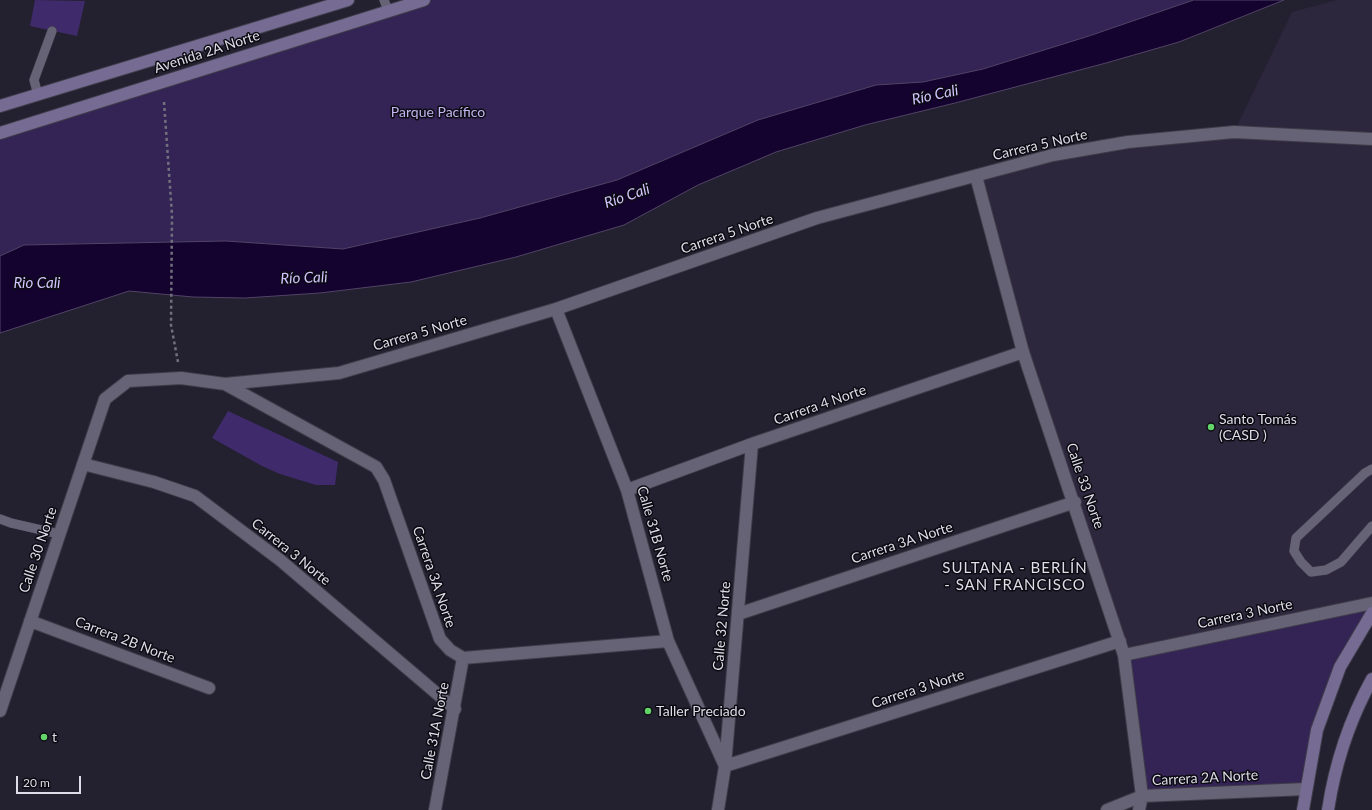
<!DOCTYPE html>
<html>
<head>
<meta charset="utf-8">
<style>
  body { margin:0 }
  #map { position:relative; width:1372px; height:810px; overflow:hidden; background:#232030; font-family:Lato,sans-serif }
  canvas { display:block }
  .scale { position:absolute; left:16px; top:776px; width:65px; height:18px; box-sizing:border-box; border:2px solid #dfdde8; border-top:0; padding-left:5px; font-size:12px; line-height:14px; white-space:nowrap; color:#dfdde8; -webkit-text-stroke:3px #0c0b12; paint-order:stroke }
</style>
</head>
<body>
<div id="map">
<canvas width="1372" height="810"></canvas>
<div class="scale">20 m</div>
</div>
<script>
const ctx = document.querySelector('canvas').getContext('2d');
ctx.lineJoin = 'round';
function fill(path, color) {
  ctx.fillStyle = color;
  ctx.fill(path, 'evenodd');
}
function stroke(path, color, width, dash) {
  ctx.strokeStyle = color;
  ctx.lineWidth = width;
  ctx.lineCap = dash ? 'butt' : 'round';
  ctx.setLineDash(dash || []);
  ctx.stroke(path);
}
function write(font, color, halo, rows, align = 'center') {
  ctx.font = font + ' Lato,sans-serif';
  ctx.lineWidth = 3;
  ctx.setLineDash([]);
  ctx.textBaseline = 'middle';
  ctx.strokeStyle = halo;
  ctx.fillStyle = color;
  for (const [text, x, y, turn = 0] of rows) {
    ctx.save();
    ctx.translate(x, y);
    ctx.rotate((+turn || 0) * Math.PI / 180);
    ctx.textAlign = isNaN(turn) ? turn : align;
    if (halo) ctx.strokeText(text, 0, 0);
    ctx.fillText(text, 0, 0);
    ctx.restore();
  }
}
fill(new Path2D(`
  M 1337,0 L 1372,0 L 1372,603 L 1124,655 L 1023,352 L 976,176 L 1053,155 L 1234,132 L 1292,12 Z`), '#2d273d');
fill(new Path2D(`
  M 424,0 L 1194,0 L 1089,36 L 983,69 L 923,82 L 876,85 L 758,120 L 617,180 L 480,218 L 343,249 L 226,241 L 24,245 L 0,256 L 0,133 Z
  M 1372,603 L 1340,667 L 1306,789 L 1142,796 L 1124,655 Z`), '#332455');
const water = new Path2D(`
  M 1194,0 L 1284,0 L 1179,42 L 1106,63 L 955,103 L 865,125 L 776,152 L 698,185 L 624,225 L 516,257 L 411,282 L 320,293 L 245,298 L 193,297 L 129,291 L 0,333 L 0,256 L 24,245 L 226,241 L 343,249 L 480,218 L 617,180 L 758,120 L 876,85 L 923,82 L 983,69 L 1089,36 Z`);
fill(water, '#14022f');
stroke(water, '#514466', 1);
fill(new Path2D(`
  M 35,0 L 85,1 L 77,36 L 30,26 Z
  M 228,411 L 338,462 L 335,485 L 316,485 L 280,474 L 262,466 L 212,438 Z`), '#3f2b6b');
const lane = new Path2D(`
  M 384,0 L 388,10
  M 38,95 L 34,80 L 52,31
  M 1372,469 L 1365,473 L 1296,538 L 1294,551 L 1301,562 L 1311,572 L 1326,570 L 1341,562 L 1372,526
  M 0,519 L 11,523 L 59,534`);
const street = new Path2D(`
  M 976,176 L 1023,352 L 1124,655 L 1142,796 L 1139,810
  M 556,309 L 627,490 L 668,641 L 725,766 L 1120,641
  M 225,384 L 376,467 L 384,480 L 440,639 L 450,650 L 463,658 L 668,641
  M 83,464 L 154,482 L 195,496 L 280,560 L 455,709
  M 627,490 L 752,444 L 1023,352
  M 738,614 L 1075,502
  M 30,621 L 209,688
  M 1124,655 L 1372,603
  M 0,711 L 105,399 L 128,381 L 181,378 L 225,384 L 339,373 L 556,309 L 817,218 L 1053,155 L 1128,142 L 1234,132 L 1372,139
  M 435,810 L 463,658
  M 718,810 L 725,766 L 752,444
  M 1107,810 L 1142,796 L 1306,789`);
const secondary = new Path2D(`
  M 0,106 L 348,0
  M 0,133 L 424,0
  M 1303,810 L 1317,730 L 1340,667 L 1372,613
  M 1328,810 C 1335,764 1350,719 1372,679`);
stroke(lane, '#3f3c49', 10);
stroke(street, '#3f3c49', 14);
stroke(secondary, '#3f3c49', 14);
stroke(new Path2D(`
  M 164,102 L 172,215 L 171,325 L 178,362`), '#73707e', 2.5, [3, 3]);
stroke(lane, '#676376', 9);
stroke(street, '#676376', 12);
stroke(secondary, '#756b93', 12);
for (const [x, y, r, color] of [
  [1211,427,4,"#62d469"],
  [648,711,4,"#62d469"],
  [44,737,4,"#62d469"]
]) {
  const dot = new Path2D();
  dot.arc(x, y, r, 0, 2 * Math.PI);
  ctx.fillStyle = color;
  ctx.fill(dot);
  stroke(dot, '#0c0b12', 1.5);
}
write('14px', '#dfdde8', '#0c0b12', [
  ["Avenida 2A Norte",207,52,-18],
  ["Carrera 5 Norte",1040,145,-13],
  ["Carrera 5 Norte",727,234,-19],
  ["Carrera 5 Norte",420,333,-16],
  ["Carrera 4 Norte",820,405,-19],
  ["Calle 33 Norte",1085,486,71],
  ["Calle 31B Norte",655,534,74],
  ["Carrera 3A Norte",902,543,-18],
  ["Calle 30 Norte",38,550,-71],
  ["Carrera 3 Norte",291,552,39],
  ["Carrera 3A Norte",434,577,71],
  ["Carrera 3 Norte",1245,614,-12],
  ["Calle 32 Norte",722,626,-85],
  ["Carrera 2B Norte",125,640,21],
  ["Carrera 3 Norte",918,689,-18],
  ["Calle 31A Norte",435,731,-79],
  ["Carrera 2A Norte",1205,778,-3]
]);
write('14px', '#c2b5f0', '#0c0b12', [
  ["Parque Pacífico",438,112]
]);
write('14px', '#dfdde8', '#0c0b12', [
  ["Santo Tomás",1219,419],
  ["(CASD )",1219,435],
  ["Taller Preciado",656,711],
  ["t",52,737]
], 'left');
write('italic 15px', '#d0c3fe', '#0c0b12', [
  ["Río Cali",935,95,-12],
  ["Río Cali",627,196,-19],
  ["Río Cali",304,278,-2],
  ["Rio Cali",37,283]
]);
ctx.letterSpacing = '1px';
write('15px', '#dfdde8', '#0c0b12', [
  ["SULTANA - BERLÍN",1015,568],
  ["- SAN FRANCISCO",1015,585]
]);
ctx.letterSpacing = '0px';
</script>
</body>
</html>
